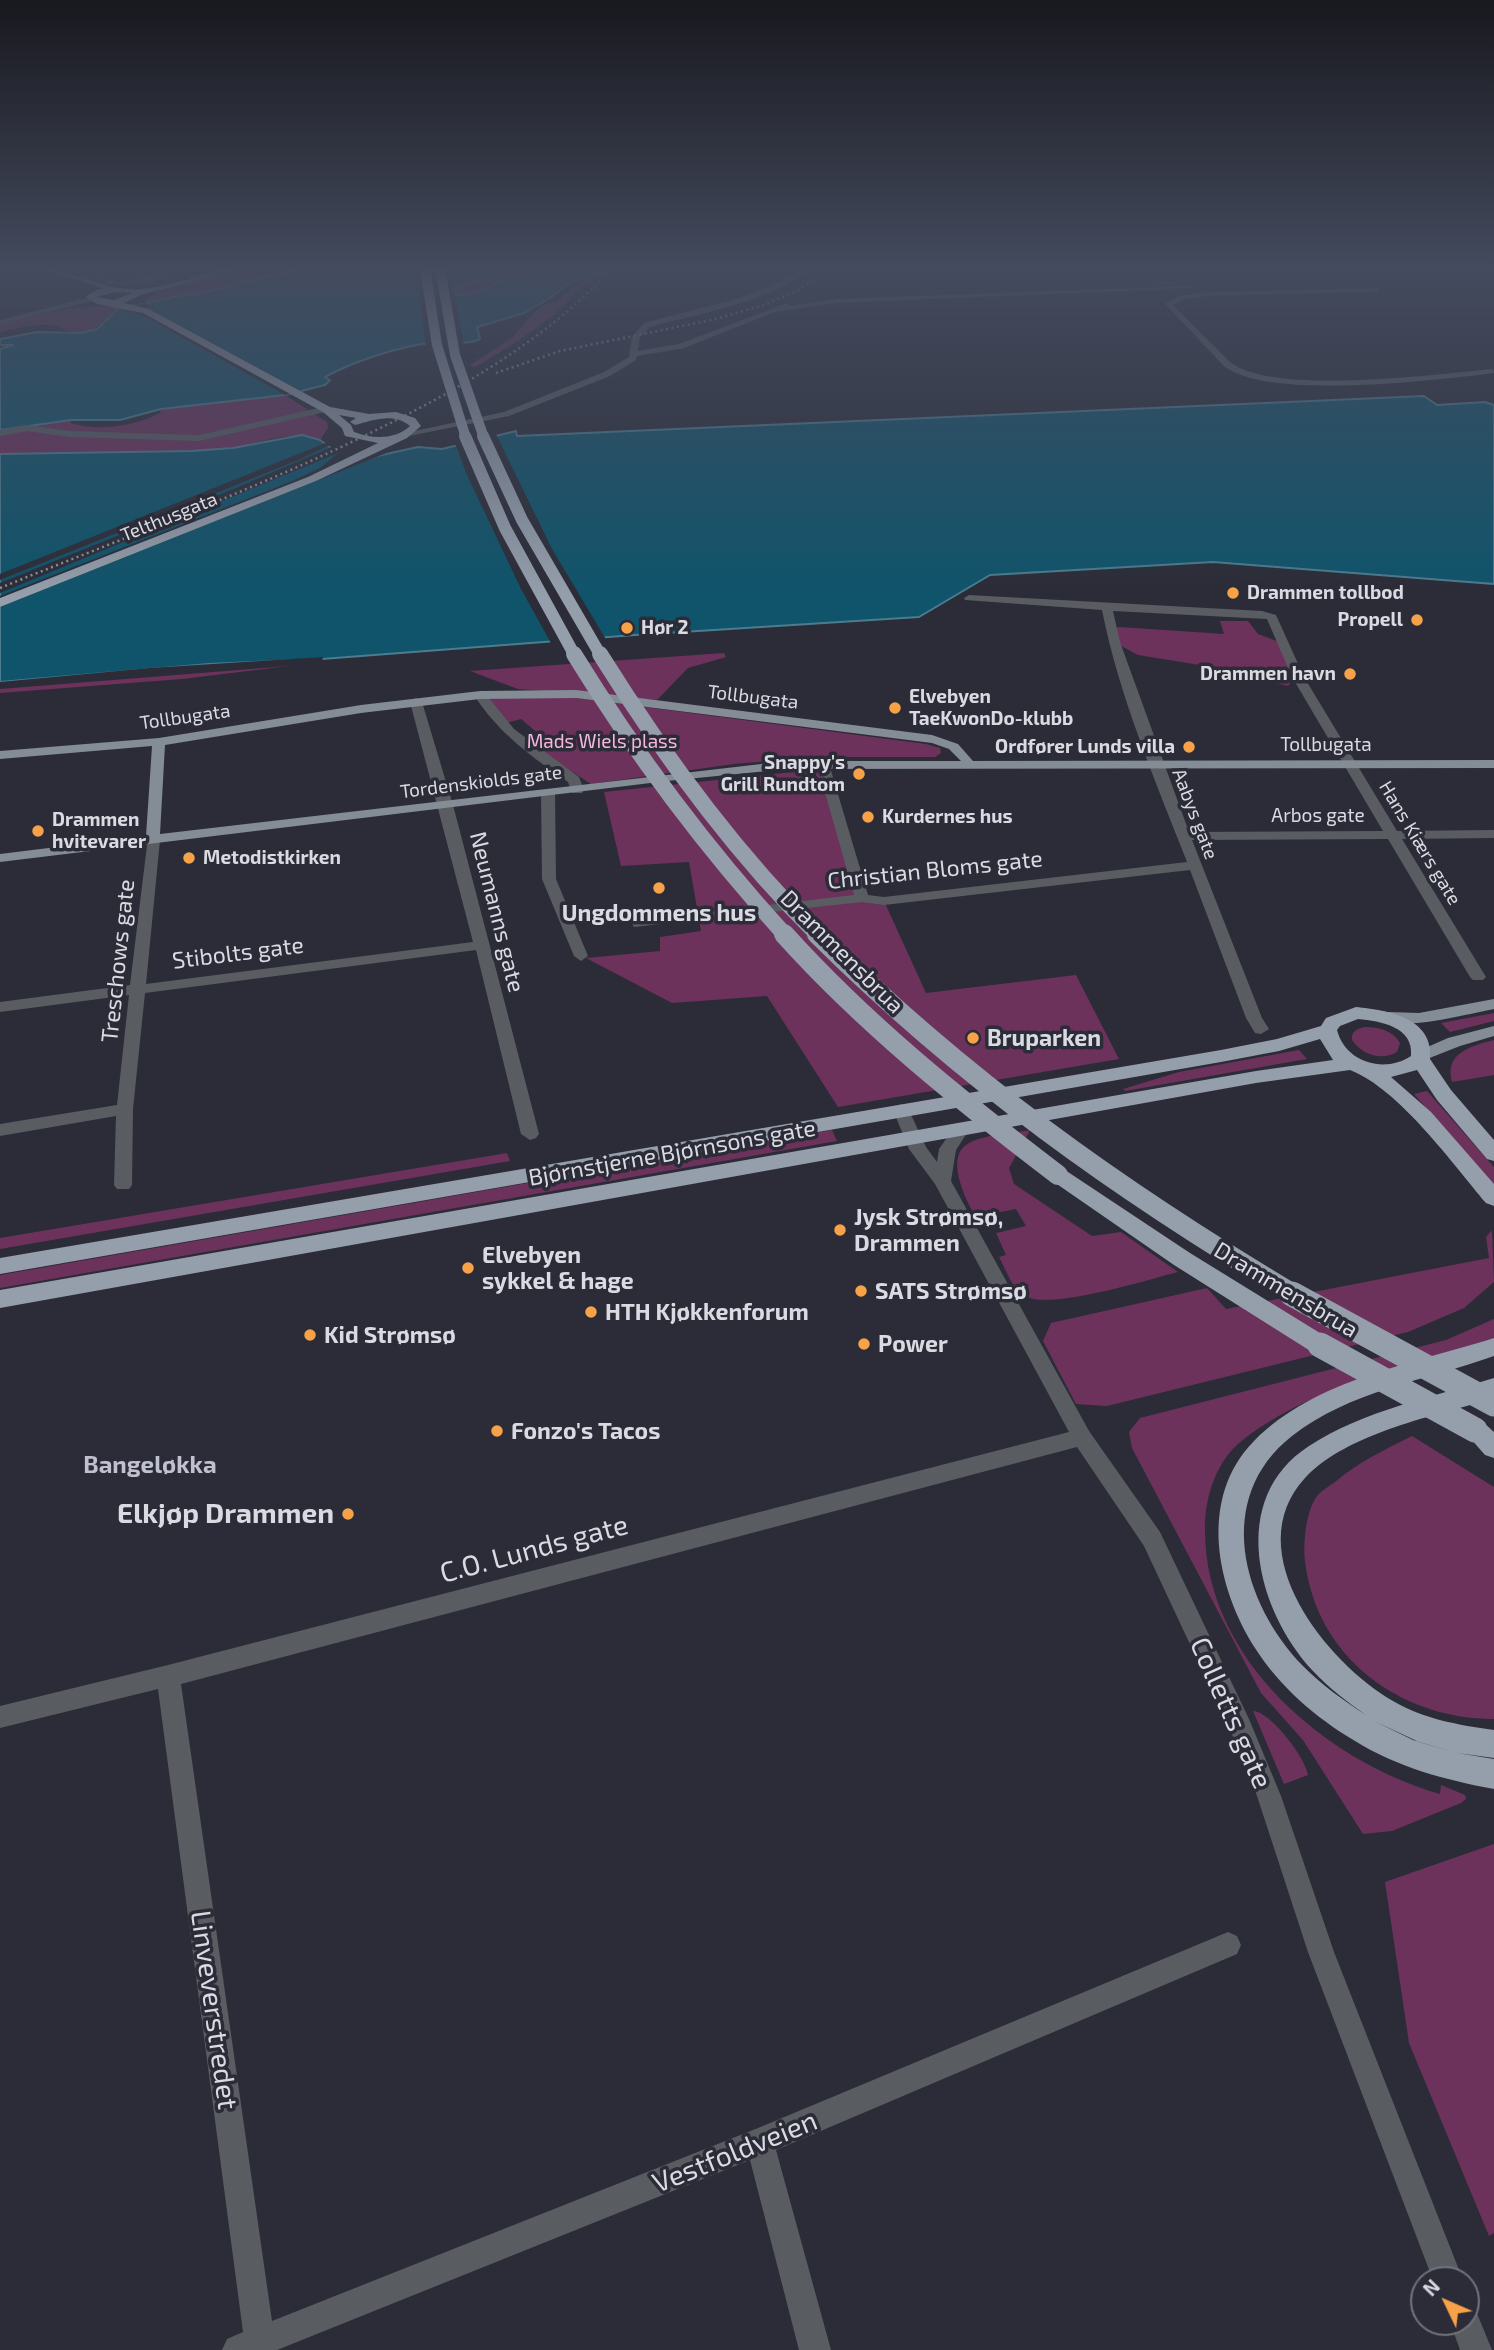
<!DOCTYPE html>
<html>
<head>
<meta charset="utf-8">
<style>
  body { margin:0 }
  #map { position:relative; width:1494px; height:2350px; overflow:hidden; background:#2b2c37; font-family:"Exo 2",sans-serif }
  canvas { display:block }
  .north { position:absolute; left:1410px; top:2266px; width:70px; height:70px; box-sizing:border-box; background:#2b2c37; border:2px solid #71727b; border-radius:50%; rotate:314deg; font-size:19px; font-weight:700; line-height:28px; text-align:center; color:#dadbe2 }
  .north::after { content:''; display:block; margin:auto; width:24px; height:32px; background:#f7a248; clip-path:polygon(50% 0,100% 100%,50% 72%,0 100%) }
</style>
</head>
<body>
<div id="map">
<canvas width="1494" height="2350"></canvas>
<div class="north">N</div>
</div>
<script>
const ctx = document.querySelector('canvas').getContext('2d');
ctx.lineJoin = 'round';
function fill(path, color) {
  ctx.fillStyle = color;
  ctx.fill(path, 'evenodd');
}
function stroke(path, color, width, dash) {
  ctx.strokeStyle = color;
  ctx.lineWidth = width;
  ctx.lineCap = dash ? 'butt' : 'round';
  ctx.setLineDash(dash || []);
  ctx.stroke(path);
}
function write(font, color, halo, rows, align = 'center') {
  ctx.font = font + ' "Exo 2",sans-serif';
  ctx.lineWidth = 7;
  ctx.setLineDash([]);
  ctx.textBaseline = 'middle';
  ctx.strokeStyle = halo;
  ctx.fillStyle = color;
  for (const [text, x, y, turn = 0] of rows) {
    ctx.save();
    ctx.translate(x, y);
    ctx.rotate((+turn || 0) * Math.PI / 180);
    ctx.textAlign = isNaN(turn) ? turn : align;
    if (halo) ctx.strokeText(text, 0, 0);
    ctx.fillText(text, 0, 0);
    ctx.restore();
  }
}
fill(new Path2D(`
  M 246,268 L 303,268 L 194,295 L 145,303 C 152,284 225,273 246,268 Z
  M 515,268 L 534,268 C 509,276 477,300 451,293 L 463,285 Z
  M 162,272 L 175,276 C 147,283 116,292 94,277 L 100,276 L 120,282 Z
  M 591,278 C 581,287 573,297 561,308 C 535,331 505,350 475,367 L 470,365 L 512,338 L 536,310 L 549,303 L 557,302 L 575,285 Z
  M 113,305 L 126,307 C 107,312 102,330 80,333 C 68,334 59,325 49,325 C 33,324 15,329 0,332 L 0,323 L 65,309 Z
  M 285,395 L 327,422 L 328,428 L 320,440 C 294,429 264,442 236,447 C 163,460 75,454 0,454 L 0,430 L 71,420 L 71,423 C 99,432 135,426 160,413 L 161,409 Z
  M 1220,621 L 1248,621 L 1258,634 L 1282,643 L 1295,677 L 1288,686 L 1206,666 L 1138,655 L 1114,642 L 1112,629 L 1119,627 L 1224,634 Z
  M 724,653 L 726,657 L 688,668 L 657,700 L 518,689 L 470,671 Z
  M 289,666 L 182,679 L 0,693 L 0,689 Z
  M 521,696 L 576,698 L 926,744 L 940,748 L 941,753 L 935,757 L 814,757 L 734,764 L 591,784 L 525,741 L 540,735 L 521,719 L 506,723 L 487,699 Z
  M 820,769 L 862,898 L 884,901 L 926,993 L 1076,975 L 1119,1059 L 838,1107 L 767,996 L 672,1003 L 586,958 L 660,951 L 660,937 L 701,931 L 689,862 L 621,866 L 604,792 Z
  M 1494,1013 L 1494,1021 L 1450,1032 L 1441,1023 Z
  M 1365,1027 C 1379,1027 1392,1030 1400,1043 L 1397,1052 C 1381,1061 1362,1055 1352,1040 C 1351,1031 1357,1029 1365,1027 Z
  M 1494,1040 L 1494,1075 L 1452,1082 C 1444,1053 1471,1046 1494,1040 Z
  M 1299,1050 L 1307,1059 L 1125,1091 L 1123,1089 L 1179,1072 Z
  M 1427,1091 L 1494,1167 L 1494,1186 L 1414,1094 Z
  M 832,1130 L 837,1141 L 0,1288 L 0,1275 Z
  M 1030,1130 L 1009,1168 L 1014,1184 L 1092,1236 L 1121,1232 L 1178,1272 C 1147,1280 1053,1309 1027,1297 C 1013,1291 1006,1270 999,1257 L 1006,1255 L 996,1233 L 1026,1226 L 1016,1209 L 991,1214 L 994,1222 L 981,1225 C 969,1208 944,1160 966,1145 C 982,1134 1011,1134 1030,1130 Z
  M 507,1153 L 510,1161 L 0,1249 L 0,1238 Z
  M 1492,1230 L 1494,1282 L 1464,1308 L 1408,1332 L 1107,1406 L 1076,1404 L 1043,1341 L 1051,1323 L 1207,1288 L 1226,1309 L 1489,1258 L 1486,1237 Z
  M 1494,1319 L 1494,1340 C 1412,1364 1302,1389 1237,1445 C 1214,1466 1204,1502 1205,1532 C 1206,1660 1326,1761 1440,1794 L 1441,1785 L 1465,1795 L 1466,1799 L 1461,1803 L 1392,1831 L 1363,1834 L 1303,1740 L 1261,1693 L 1132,1448 L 1129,1432 L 1140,1418 L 1446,1340 Z
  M 1412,1436 L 1494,1487 L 1494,1719 C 1400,1719 1316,1657 1305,1561 C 1303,1543 1306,1509 1318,1495 C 1322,1490 1330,1486 1335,1482 C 1359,1462 1384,1450 1412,1436 Z
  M 1253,1711 C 1270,1711 1306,1758 1308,1775 L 1284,1784 Z
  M 1494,1844 L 1494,2233 L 1489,2236 L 1409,2043 L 1385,1882 Z`), '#6d325c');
const water = new Path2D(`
  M 303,268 L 515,268 L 463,285 L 451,293 C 478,302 508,273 533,268 C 556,263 596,268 621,268 L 569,283 L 550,298 L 524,313 L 477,327 L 480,339 C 466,346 447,341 431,343 C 400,346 352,362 325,377 L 330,380 L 325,385 L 285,395 L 161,409 L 120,420 L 71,420 L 0,430 L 0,349 L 13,345 L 0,345 L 0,339 L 37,332 L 81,333 L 97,329 L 118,309 L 189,294 L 194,295 Z
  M 1424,396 L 1437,405 L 1485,402 L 1494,405 L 1494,584 L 1213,562 L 990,575 L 919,617 L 635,635 L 322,659 L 209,664 L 0,682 L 0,454 L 191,451 L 233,448 L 302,435 L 320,440 L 342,456 L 368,458 L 418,447 L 442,449 L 516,431 L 517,436 Z`);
fill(water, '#0f546b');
stroke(water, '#4c7c8f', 2);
fill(new Path2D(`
  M 416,268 L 450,268 L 464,346 L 426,347 Z
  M 145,303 L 152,310 L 301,391 L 285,395 L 144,316 L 118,309 Z
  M 494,430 L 552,549 L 607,641 L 552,645 L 521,589 L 467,475 L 454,441 Z
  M 328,442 L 332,444 L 298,460 L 0,580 L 0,574 Z
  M 334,446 L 343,452 L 355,454 L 367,455 L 394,450 L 0,607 L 0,596 L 290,482 L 320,468 L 338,453 L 0,593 L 0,583 L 236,488 Z
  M 323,657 L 322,662 L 207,667 L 0,685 L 0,682 L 150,668 Z`), '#2b2c37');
fill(new Path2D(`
  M 805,268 L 813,268 C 768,303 704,312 650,327 L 640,337 L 638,351 L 679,344 L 787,303 L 790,306 L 836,299 L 1192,286 L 1196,288 L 836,303 L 775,312 L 684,348 L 637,356 L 636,360 L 610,376 L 509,416 L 409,436 L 405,433 L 504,412 L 604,372 L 629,357 L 632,337 L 644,323 L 739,298 L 777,283 Z
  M 1377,288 L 1380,292 L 1206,296 L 1183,300 L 1173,305 L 1230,362 C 1273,396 1437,374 1493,369 L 1494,373 C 1437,380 1268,401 1224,366 L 1165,304 L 1178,296 L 1206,292 Z
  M 90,297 L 93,301 L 0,324 L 0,320 Z
  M 327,406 L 330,411 L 199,441 L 69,437 L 27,431 L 0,436 L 0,430 L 27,425 L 69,431 L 199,435 Z
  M 969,595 L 1262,611 L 1276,615 L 1304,677 L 1397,831 L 1494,830 L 1494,838 L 1402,839 L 1486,977 L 1483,980 L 1473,980 L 1470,977 L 1388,839 L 1192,840 L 1262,1018 L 1269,1029 L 1261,1034 L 1255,1033 L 1246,1018 L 1190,870 L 884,905 L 862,902 L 634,927 L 632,924 L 639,920 L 854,895 L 817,764 L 823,760 L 829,764 L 868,895 L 884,897 L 1187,862 C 1155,780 1119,696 1102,610 L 965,600 L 964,598 ZM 1113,611 L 1267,619 L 1292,677 L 1383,831 L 1189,832 L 1120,642 Z
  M 476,692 L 484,692 L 514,729 L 579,777 L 584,790 L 582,793 L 572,793 L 568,782 C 532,757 498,733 474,695 Z
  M 416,698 L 422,702 L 453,805 L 539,1134 L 536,1138 L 530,1140 L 521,1134 L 476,950 L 145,993 L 133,1109 L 132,1185 L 129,1189 L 117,1189 L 114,1185 L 116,1116 L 0,1136 L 0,1124 L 117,1105 L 129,995 L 0,1012 L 0,1002 L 130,985 L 148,837 L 153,836 L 160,840 L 146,984 L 473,942 L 410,702 Z
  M 548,789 L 555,793 L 556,879 L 588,956 L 581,961 L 574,956 L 542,879 L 541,793 Z
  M 901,1104 L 907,1106 L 926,1147 L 937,1162 L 939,1149 L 955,1126 L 961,1124 L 969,1130 L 956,1150 L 951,1181 L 1089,1431 L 1160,1532 L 1249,1719 L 1281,1796 L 1334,1952 L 1463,2280 L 1433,2280 L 1308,1952 L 1257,1796 L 1231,1732 L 1144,1546 L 1077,1447 L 181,1684 L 272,2321 L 758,2128 L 1228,1932 L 1237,1936 L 1241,1945 L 1237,1954 L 776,2150 L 831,2350 L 799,2350 L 750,2160 L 277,2350 L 222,2350 L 227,2339 L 243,2332 L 158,1689 L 0,1728 L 0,1706 L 168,1665 L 1069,1432 L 935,1184 L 909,1149 L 893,1110 Z
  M 1466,2307 L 1476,2311 L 1492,2350 L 1460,2350 L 1450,2322 L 1466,2322 Z`), '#595d62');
fill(new Path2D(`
  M 39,268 L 49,268 L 119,289 L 112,291 Z
  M 576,690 L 932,735 L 958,744 L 973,761 L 1494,760 L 1494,768 L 787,769 L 667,781 L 0,862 L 0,854 L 146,836 L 152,746 L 0,759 L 0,751 L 159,738 L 361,705 L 480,691 ZM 576,698 L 932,743 L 949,749 L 961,761 L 787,761 L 160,834 L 165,745 L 361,713 L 480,699 Z
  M 1494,999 L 1494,1009 C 1471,1013 1396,1034 1380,1017 L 1388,1012 L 1419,1013 Z
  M 1494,1026 L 1494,1036 L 1460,1046 L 1422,1061 L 1414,1056 L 1416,1052 L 1448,1038 Z`), '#848c96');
fill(new Path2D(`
  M 228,268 L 242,268 L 141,295 L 124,303 L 149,309 L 330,407 L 369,414 L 396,412 L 415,418 L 421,426 L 407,438 L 316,481 L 0,607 L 0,598 L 308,477 L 378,443 L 345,436 L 342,428 L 323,412 L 143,313 L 97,304 L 86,297 C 102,281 124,291 143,289 C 169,287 202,274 228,268 ZM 115,292 L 132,293 L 114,300 L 96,297 ZM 339,415 L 356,418 L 350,422 L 355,425 C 373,420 394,412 410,426 C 395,440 372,439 354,432 L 351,425 Z
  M 1356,1007 C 1388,1010 1434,1018 1430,1059 L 1451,1090 L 1494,1140 L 1494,1161 L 1487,1159 L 1437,1100 L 1417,1070 L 1391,1077 L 1431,1112 L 1494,1184 L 1494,1206 L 1486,1203 C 1452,1163 1399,1089 1350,1070 L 1256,1083 L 0,1308 L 0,1290 L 1256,1071 L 1333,1060 L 1320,1039 L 1279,1051 L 1221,1062 L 0,1274 L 0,1258 L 1221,1050 L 1277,1039 L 1321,1026 L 1326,1018 ZM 1358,1019 C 1381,1021 1414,1027 1411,1056 C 1384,1074 1345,1062 1337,1030 L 1340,1026 Z
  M 1058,1168 L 1065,1170 L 1190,1253 L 1328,1338 L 1332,1345 L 1328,1352 L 1320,1354 L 1312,1352 L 1174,1265 L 1051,1180 L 1048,1175 L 1051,1170 Z
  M 1494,1338 L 1494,1356 C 1427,1380 1349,1391 1292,1436 C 1213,1498 1242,1603 1303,1666 C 1322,1685 1344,1701 1366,1715 C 1347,1702 1329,1688 1313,1671 C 1257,1611 1227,1499 1309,1446 C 1363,1411 1432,1397 1494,1378 L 1494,1398 C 1436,1416 1348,1432 1305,1478 C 1237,1552 1327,1663 1393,1701 C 1424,1719 1458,1725 1494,1730 L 1494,1758 L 1457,1753 L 1494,1759 L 1494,1789 C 1445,1780 1397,1767 1355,1741 C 1316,1718 1279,1686 1255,1648 C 1216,1587 1198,1498 1254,1441 C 1315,1379 1413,1364 1494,1338 ZM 1374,1721 L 1419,1742 L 1456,1753 L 1413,1740 Z
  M 1475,1420 L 1484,1423 L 1494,1432 L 1494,1458 L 1485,1455 L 1463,1430 L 1466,1423 Z`), '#959eab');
stroke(new Path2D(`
  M 496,373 L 560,351 L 716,319 L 764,305 L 795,292 L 830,268
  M 0,588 C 113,542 228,500 339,448 C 440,400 536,350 613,268`), '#91929a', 2.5, [2, 3.5]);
stroke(new Path2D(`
  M 425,268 L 437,345 L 466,438
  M 440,268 L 455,355 L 484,438`), '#959eab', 10);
stroke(new Path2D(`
  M 465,436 L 505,528 L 575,656
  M 483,436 L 522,520 L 601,656`), '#959eab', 12);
stroke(new Path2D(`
  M 574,654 C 636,755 706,848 786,936
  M 600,654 C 663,755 734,852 819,936`), '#959eab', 16);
stroke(new Path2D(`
  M 784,934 C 866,1025 961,1101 1058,1175
  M 817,934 C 963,1079 1119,1190 1295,1295`), '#959eab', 20);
stroke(new Path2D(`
  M 1292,1294 L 1494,1404
  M 1320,1345 L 1475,1430`), '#959eab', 25);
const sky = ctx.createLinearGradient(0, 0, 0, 597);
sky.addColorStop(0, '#18181e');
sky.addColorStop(0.45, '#444b5e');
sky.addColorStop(1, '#444b5e00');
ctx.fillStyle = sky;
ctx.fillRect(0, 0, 1494, 597);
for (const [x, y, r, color] of [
  [1233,593,7,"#f7a248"],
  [1417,620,7,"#f7a248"],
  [627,628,7,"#f7a248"],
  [1350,674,7,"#f7a248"],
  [895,708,7,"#f7a248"],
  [1189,747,7,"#f7a248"],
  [859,774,7,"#f7a248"],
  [868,817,7,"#f7a248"],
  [38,831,7,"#f7a248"],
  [189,858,7,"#f7a248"],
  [659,888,7,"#f7a248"],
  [973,1038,7,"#f7a248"],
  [840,1230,7,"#f7a248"],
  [468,1268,7,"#f7a248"],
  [861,1291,7,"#f7a248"],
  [591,1312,7,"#f7a248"],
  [310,1335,7,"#f7a248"],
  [864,1344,7,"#f7a248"],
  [497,1431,7,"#f7a248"],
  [348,1514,7,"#f7a248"]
]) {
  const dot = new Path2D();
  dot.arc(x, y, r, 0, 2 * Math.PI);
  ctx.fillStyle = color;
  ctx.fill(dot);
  stroke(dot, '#2b2c37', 2.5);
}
write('19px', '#dadbe2', '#2b2c37', [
  ["Telthusgata",169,517,-22],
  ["Tollbugata",753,697,7],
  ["Tollbugata",185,717,-8],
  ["Tollbugata",1326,745],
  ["Tordenskiolds gate",481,782,-7],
  ["Aabys gate",1195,814,69],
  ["Arbos gate",1318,816],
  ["Hans Kiærs gate",1420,843,59]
]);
write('bold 19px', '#dadbe2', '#2b2c37', [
  ["Drammen tollbod",1247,593],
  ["Propell",1403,620,"right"],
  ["Hør 2",641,628],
  ["Drammen havn",1336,674,"right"],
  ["Elvebyen",909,697],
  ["TaeKwonDo-klubb",909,719],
  ["Ordfører Lunds villa",1175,747,"right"],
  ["Snappy's",845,763,"right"],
  ["Grill Rundtom",845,785,"right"],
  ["Kurdernes hus",882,817],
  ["Drammen",52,820],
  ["hvitevarer",52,842],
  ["Metodistkirken",203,858]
], 'left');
write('19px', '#f6b6e1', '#2b2c37', [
  ["Mads Wiels plass",602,742]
]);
write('23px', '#dadbe2', '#2b2c37', [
  ["Christian Bloms gate",935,870,-6],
  ["Neumanns gate",497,912,76],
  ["Drammensbrua",842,952,45],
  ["Stibolts gate",238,953,-7],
  ["Treschows gate",118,961,-84],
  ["Bjørnstjerne Bjørnsons gate",672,1153,-10],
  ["Drammensbrua",1286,1290,31]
]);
write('bold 23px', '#dadbe2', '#2b2c37', [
  ["Ungdommens hus",659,913,"center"],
  ["Bruparken",987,1038],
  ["Jysk Strømsø,",854,1217],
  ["Drammen",854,1243],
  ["Elvebyen",482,1255],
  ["sykkel & hage",482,1281],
  ["SATS Strømsø",875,1291],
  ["HTH Kjøkkenforum",605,1312],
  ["Kid Strømsø",324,1335],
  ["Power",878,1344],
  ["Fonzo's Tacos",511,1431]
], 'left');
write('bold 24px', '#c0c1d0', '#2b2c37', [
  ["Bangeløkka",150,1465]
]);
write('bold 28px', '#dadbe2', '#2b2c37', [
  ["Elkjøp Drammen",334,1514]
], 'right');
write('28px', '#dadbe2', '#2b2c37', [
  ["C.O. Lunds gate",534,1549,-15],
  ["Colletts gate",1231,1713,66],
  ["Linveverstredet",214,2010,82],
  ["Vestfoldveien",735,2152,-22]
]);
</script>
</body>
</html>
